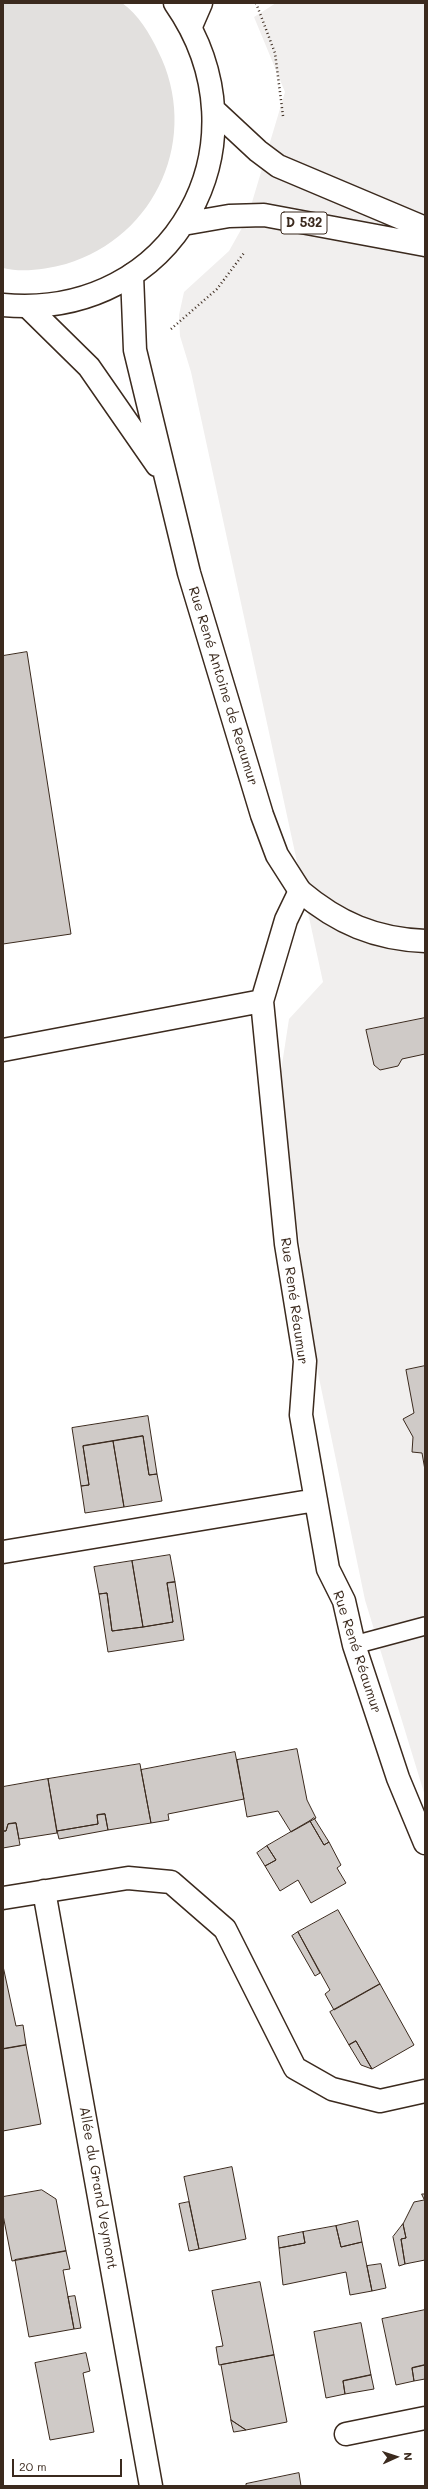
<!DOCTYPE html>
<html>
<head>
<meta charset="utf-8">
<style>
  body { margin:0 }
  #map { position:relative; width:428px; height:2489px; overflow:hidden; background:#fff; font-family:Mali,sans-serif }
  canvas { display:block }
  .frame { position:absolute; inset:0; border:4px solid #3b2a1e; pointer-events:none }
  .north { position:absolute; left:376px; top:2437px; width:40px; height:40px; -webkit-text-stroke:3px #fff; paint-order:stroke; rotate:87deg; font-size:11px; font-weight:700; line-height:16px; text-align:center; color:#3b2a1e }
  .north::after { content:''; display:block; margin:auto; width:14px; height:18px; background:#3b2a1e; clip-path:polygon(50% 0,100% 100%,50% 72%,0 100%) }
  .scale { position:absolute; left:12px; top:2459px; width:110px; height:18px; box-sizing:border-box; border:2px solid #3b2a1e; border-top:0; padding-left:5px; font-size:12px; line-height:14px; white-space:nowrap; color:#3b2a1e; -webkit-text-stroke:3px #fff; paint-order:stroke }
</style>
</head>
<body>
<div id="map">
<canvas width="428" height="2489"></canvas>
<div class="frame"></div>
<div class="north">N</div>
<div class="scale">20 m</div>
</div>
<script>
const ctx = document.querySelector('canvas').getContext('2d');
ctx.lineJoin = 'round';
function fill(path, color) {
  ctx.fillStyle = color;
  ctx.fill(path, 'evenodd');
}
function stroke(path, color, width, dash) {
  ctx.strokeStyle = color;
  ctx.lineWidth = width;
  ctx.lineCap = dash ? 'butt' : 'round';
  ctx.setLineDash(dash || []);
  ctx.stroke(path);
}
function write(font, color, halo, rows, align = 'center') {
  ctx.font = font + ' Mali,sans-serif';
  ctx.lineWidth = 3;
  ctx.setLineDash([]);
  ctx.textBaseline = 'middle';
  ctx.strokeStyle = halo;
  ctx.fillStyle = color;
  for (const [text, x, y, turn = 0] of rows) {
    ctx.save();
    ctx.translate(x, y);
    ctx.rotate((+turn || 0) * Math.PI / 180);
    ctx.textAlign = isNaN(turn) ? turn : align;
    if (halo) ctx.strokeText(text, 0, 0);
    ctx.fillText(text, 0, 0);
    ctx.restore();
  }
}
fill(new Path2D(`
  M 276,3 L 425,3 L 425,1796 L 365,1600 L 313,1349 L 279,1084 L 289,1019 L 323,982 L 191,372 L 180,336 L 179,315 L 184,292 L 229,251 L 247,219 L 285,92 L 254,17 Z`), '#f1efee');
fill(new Path2D(`
  M 3,3 L 122,3 C 138,14 150,34 158,51 C 201,136 157,237 66,264 C 46,269 23,273 3,268 Z`), '#e2e0de');
const building = new Path2D(`
  M 27,652 L 71,934 L 3,944 L 3,656 Z
  M 425,1018 L 425,1054 L 402,1059 L 398,1066 L 380,1070 L 374,1065 L 366,1030 Z
  M 425,1366 L 425,1470 L 422,1453 L 412,1452 L 413,1437 L 403,1419 L 414,1413 L 406,1370 Z
  M 148,1416 L 157,1474 L 149,1475 L 143,1436 L 83,1446 L 89,1485 L 81,1486 L 72,1428 Z
  M 143,1436 L 149,1475 L 157,1474 L 162,1501 L 124,1507 L 113,1441 Z
  M 113,1441 L 124,1507 L 85,1513 L 81,1486 L 89,1485 L 83,1446 Z
  M 170,1555 L 175,1582 L 167,1583 L 173,1622 L 143,1627 L 132,1561 Z
  M 132,1561 L 143,1627 L 112,1631 L 107,1593 L 99,1594 L 94,1567 Z
  M 175,1582 L 184,1640 L 108,1652 L 99,1594 L 107,1593 L 112,1631 L 143,1627 L 173,1622 L 167,1583 Z
  M 297,1749 L 307,1800 L 316,1818 L 291,1832 L 278,1811 L 247,1817 L 237,1760 Z
  M 235,1752 L 244,1799 L 168,1814 L 169,1820 L 151,1823 L 141,1770 Z
  M 140,1764 L 151,1823 L 108,1830 L 105,1814 L 97,1815 L 98,1824 L 57,1831 L 48,1779 Z
  M 48,1779 L 57,1833 L 19,1839 L 16,1823 L 8,1824 L 6,1831 L 3,1831 L 3,1787 Z
  M 105,1814 L 108,1830 L 59,1839 L 57,1831 L 98,1824 L 97,1815 Z
  M 314,1818 L 329,1842 L 324,1845 L 310,1821 Z
  M 310,1821 L 324,1845 L 329,1842 L 341,1865 L 337,1868 L 346,1883 L 311,1903 L 298,1880 L 280,1891 L 265,1866 L 276,1860 L 267,1846 Z
  M 16,1823 L 20,1845 L 3,1848 L 3,1831 L 6,1831 L 8,1824 Z
  M 267,1846 L 276,1860 L 265,1866 L 257,1853 Z
  M 338,1910 L 380,1984 L 334,2010 L 325,1994 L 330,1990 L 298,1932 Z
  M 298,1932 L 320,1973 L 315,1976 L 292,1936 Z
  M 3,1966 L 16,2026 L 23,2025 L 26,2045 L 3,2049 Z
  M 380,1984 L 414,2045 L 372,2069 L 356,2041 L 349,2045 L 330,2012 Z
  M 356,2041 L 372,2069 L 361,2065 L 349,2045 Z
  M 26,2045 L 41,2124 L 3,2131 L 3,2049 Z
  M 232,2167 L 246,2239 L 199,2249 L 184,2177 Z
  M 42,2190 L 56,2199 L 66,2251 L 12,2261 L 3,2215 L 3,2197 Z
  M 422,2194 L 425,2194 L 425,2260 L 405,2264 L 401,2239 L 406,2238 L 403,2224 L 414,2202 L 424,2200 Z
  M 189,2202 L 199,2249 L 189,2251 L 179,2204 Z
  M 358,2221 L 362,2242 L 341,2247 L 336,2226 Z
  M 403,2224 L 406,2238 L 401,2239 L 405,2264 L 399,2266 L 393,2237 Z
  M 336,2226 L 341,2247 L 362,2242 L 372,2291 L 350,2295 L 346,2272 L 283,2285 L 279,2248 L 305,2243 L 303,2232 Z
  M 303,2232 L 305,2243 L 279,2248 L 278,2237 Z
  M 66,2251 L 70,2269 L 63,2270 L 74,2329 L 29,2337 L 15,2260 Z
  M 381,2264 L 386,2288 L 372,2291 L 367,2266 Z
  M 260,2282 L 274,2355 L 219,2365 L 216,2347 L 223,2346 L 212,2291 Z
  M 75,2296 L 81,2328 L 74,2329 L 68,2297 Z
  M 425,2310 L 425,2365 L 412,2368 L 414,2381 L 396,2385 L 382,2319 Z
  M 361,2323 L 371,2375 L 343,2381 L 345,2394 L 326,2398 L 314,2332 Z
  M 86,2353 L 90,2371 L 83,2373 L 94,2432 L 50,2440 L 35,2363 Z
  M 274,2355 L 287,2422 L 246,2430 L 231,2420 L 221,2365 Z
  M 425,2365 L 425,2379 L 414,2381 L 412,2368 Z
  M 371,2375 L 374,2389 L 345,2394 L 343,2381 Z
  M 231,2420 L 246,2430 L 234,2432 Z
  M 299,2473 L 301,2486 L 246,2486 L 246,2484 Z`);
fill(building, '#cfcac7');
stroke(building, '#3b2a1e', 1);
const lane = new Path2D(`
  M 354,1645 L 425,1626`);
const street = new Path2D(`
  M 191,26 L 201,3
  M 425,941 C 375,939 338,923 300,891 L 286,920 L 262,1001 L 286,1244 L 305,1361 L 301,1415 L 328,1569 L 344,1601 L 354,1645 L 398,1778 L 425,1843
  M 3,1050 L 262,1001
  M 3,1552 L 316,1500
  M 44,1891 L 151,2486
  M 3,1898 L 128,1878 L 171,1882 L 225,1929 L 295,2068 L 332,2089 L 380,2101 L 425,2091
  M 346,2434 L 425,2418`);
const secondary = new Path2D(`
  M 132,275 L 135,350 L 189,573 L 262,815 L 277,855 L 300,891
  M 28,307 L 89,367 L 157,465`);
const primary = new Path2D(`
  M 215,111 L 258,151 L 278,166 L 425,228
  M 183,224 L 229,216 L 264,215 L 425,245
  M 3,305 C 175,321 272,142 175,3`);
stroke(lane, '#3b2a1e', 20);
stroke(street, '#3b2a1e', 25);
stroke(secondary, '#3b2a1e', 25);
stroke(primary, '#3b2a1e', 25);
stroke(new Path2D(`
  M 256,3 L 275,53 L 283,116
  M 171,329 L 217,289 L 244,253`), '#3b2a1e', 2.5, [1, 3]);
stroke(lane, '#fff', 17);
stroke(street, '#fff', 22);
stroke(secondary, '#fff', 22);
stroke(primary, '#fff', 22);
for (const [x, y, w] of [
  [304,223,46]
]) {
  const box = new Path2D();
  box.roundRect(x - w / 2, y - 11, w, 22, 3);
  ctx.fillStyle = '#fff';
  ctx.fill(box);
  stroke(box, '#3b2a1e', 1);
}
write('bold 13px', '#3b2a1e', null, [
  ["D 532",304,223]
]);
write('14px', '#3b2a1e', '#fff', [
  ["Rue René Antoine de Reaumur",223,686,73],
  ["Rue René Réaumur",294,1301,82],
  ["Rue René Réaumur",357,1652,72],
  ["Allée du Grand Veymont",98,2188,80]
]);
</script>
</body>
</html>
